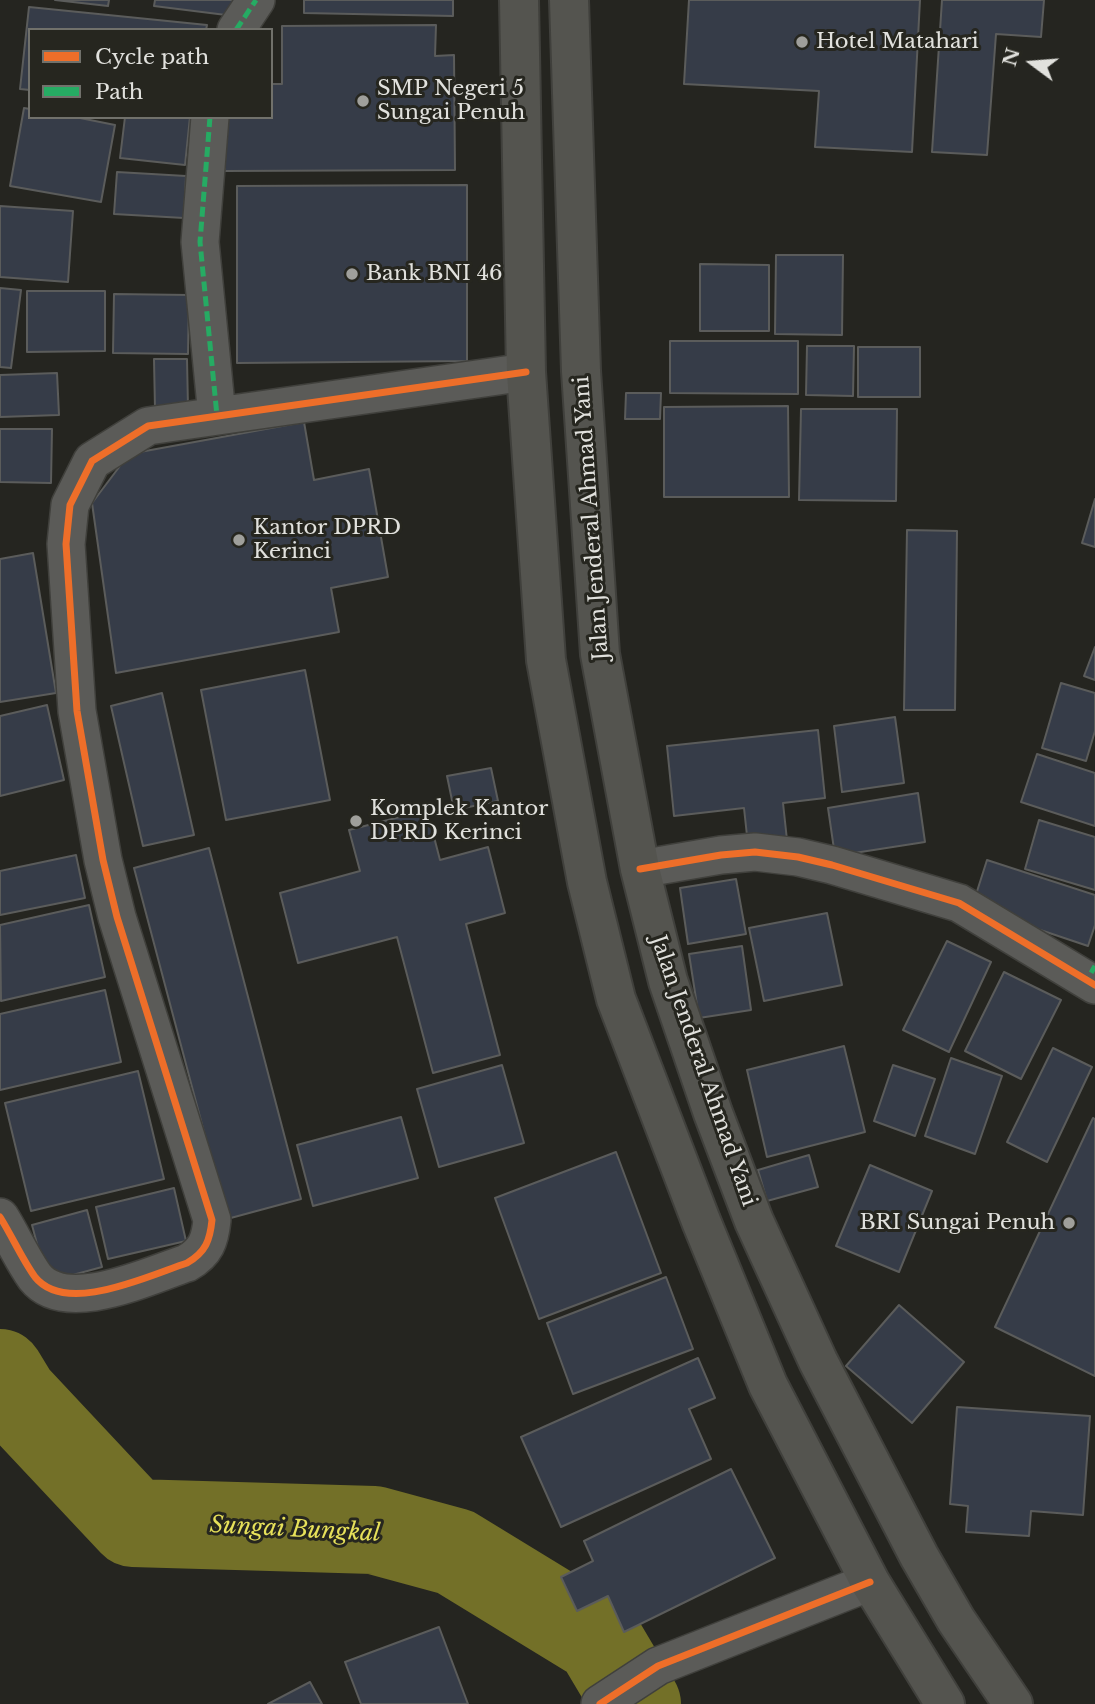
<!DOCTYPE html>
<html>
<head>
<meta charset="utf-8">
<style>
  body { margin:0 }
  #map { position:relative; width:1095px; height:1704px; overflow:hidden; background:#252520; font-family:"Libre Baskerville",serif }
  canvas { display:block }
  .legend { position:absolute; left:28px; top:28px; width:245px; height:91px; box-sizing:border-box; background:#26261f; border:2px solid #71716b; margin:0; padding:9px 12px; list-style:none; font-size:21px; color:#e1e1dd }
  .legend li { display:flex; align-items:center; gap:14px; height:35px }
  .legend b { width:35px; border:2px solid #71716b }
  .north { position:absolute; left:997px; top:28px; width:70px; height:70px; -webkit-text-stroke:5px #26261f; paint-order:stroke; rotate:286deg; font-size:19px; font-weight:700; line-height:28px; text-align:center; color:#e1e1dd }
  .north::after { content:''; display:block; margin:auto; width:24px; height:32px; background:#e1e1dd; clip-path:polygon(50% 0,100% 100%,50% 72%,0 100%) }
</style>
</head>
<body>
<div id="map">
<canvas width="1095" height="1704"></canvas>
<ul class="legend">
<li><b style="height:9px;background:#ee6e29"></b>Cycle path</li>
<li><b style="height:9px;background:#26ab63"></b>Path</li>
</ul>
<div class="north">N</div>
</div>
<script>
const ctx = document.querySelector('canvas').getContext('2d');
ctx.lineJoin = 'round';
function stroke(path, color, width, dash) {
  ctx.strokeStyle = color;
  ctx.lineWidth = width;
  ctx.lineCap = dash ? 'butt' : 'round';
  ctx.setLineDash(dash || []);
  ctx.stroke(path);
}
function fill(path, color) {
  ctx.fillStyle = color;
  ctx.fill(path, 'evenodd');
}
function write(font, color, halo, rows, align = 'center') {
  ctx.font = font + ' "Libre Baskerville",serif';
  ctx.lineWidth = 6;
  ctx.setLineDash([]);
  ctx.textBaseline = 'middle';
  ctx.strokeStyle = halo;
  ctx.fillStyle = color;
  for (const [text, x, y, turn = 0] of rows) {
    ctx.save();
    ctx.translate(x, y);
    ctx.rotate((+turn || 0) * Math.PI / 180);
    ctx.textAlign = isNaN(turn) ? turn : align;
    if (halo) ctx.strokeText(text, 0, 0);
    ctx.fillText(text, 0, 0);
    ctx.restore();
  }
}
stroke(new Path2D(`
  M 0,1373 L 14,1396 L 133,1523 L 374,1530 L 455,1552 L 599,1640 L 637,1704`), '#737028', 88);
const building = new Path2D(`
  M 55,0 L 109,0 L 108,6 Z
  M 155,0 L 236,0 L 234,16 L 154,6 Z
  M 304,0 L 453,0 L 453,16 L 304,13 Z
  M 689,0 L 920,0 L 912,152 L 815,147 L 819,91 L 684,84 Z
  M 942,0 L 1044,0 L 1041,37 L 996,34 L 987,155 L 932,152 Z
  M 29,7 L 207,25 L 206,30 L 30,30 L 30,90 L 20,89 Z
  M 436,25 L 435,56 L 454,55 L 455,170 L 225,171 L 225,117 L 271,117 L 271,84 L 282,84 L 282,26 Z
  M 24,108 L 30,109 L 30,117 L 75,117 L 115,125 L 101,202 L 10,186 Z
  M 125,117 L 190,117 L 185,165 L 120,158 Z
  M 117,172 L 186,176 L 184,218 L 114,214 Z
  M 467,185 L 467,361 L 237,363 L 237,186 Z
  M 0,206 L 73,211 L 68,282 L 0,277 Z
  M 776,255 L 843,255 L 842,335 L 775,334 Z
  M 700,264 L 769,265 L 769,331 L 700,331 Z
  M 0,288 L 21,290 L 11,368 L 0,367 Z
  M 27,291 L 105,291 L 105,351 L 27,352 Z
  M 114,294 L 189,295 L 188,354 L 113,353 Z
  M 670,341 L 798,341 L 798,394 L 670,393 Z
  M 807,346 L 854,346 L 853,396 L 806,395 Z
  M 858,347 L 920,347 L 920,397 L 858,397 Z
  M 154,359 L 187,359 L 188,408 L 155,409 Z
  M 57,373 L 59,415 L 0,417 L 0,375 Z
  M 626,393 L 661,393 L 660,419 L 625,419 Z
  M 788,406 L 789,497 L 664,497 L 664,407 Z
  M 801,409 L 897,409 L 896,501 L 799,500 Z
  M 304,422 L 314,480 L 369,469 L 388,577 L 331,588 L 339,632 L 116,673 L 92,503 L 129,454 Z
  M 0,429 L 52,429 L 51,483 L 0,482 Z
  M 1095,499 L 1095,547 L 1082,543 Z
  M 907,530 L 957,531 L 955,710 L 904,710 Z
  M 33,553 L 56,693 L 0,702 L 0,559 Z
  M 1095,647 L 1095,680 L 1084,676 Z
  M 305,670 L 330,800 L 226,820 L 201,690 Z
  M 1061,683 L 1095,693 L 1095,731 L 1086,761 L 1042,748 Z
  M 162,693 L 194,835 L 143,846 L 111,706 Z
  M 47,705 L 64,780 L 0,796 L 0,716 Z
  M 895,717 L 904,783 L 842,792 L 834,726 Z
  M 818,730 L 825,798 L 783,803 L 787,840 L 748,845 L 744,808 L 674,816 L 667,746 Z
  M 1037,754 L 1095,773 L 1095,826 L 1021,802 Z
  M 491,768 L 498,801 L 454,810 L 447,776 Z
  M 918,793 L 925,842 L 835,856 L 828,808 Z
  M 427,810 L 440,860 L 488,847 L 505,913 L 466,924 L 500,1055 L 433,1073 L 397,937 L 298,963 L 280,893 L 360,871 L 349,830 Z
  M 1039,820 L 1095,837 L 1095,890 L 1025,869 Z
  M 209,848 L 301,1199 L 227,1219 L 134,868 Z
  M 76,855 L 85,898 L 0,915 L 0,871 Z
  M 987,860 L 1095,895 L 1095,925 L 1088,946 L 972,907 Z
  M 736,879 L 746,934 L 688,944 L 680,888 Z
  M 89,905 L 105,977 L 1,1001 L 0,925 Z
  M 827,913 L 842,985 L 764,1001 L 749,928 Z
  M 947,941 L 991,962 L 949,1052 L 903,1030 Z
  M 742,946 L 751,1010 L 699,1018 L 689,954 Z
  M 1004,972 L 1061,1000 L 1021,1079 L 965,1051 Z
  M 105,990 L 121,1062 L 0,1090 L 0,1014 Z
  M 844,1046 L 865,1132 L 767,1157 L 747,1070 Z
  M 1053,1048 L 1092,1067 L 1047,1162 L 1007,1142 Z
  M 951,1058 L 1002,1076 L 975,1154 L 925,1136 Z
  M 502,1065 L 524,1143 L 439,1167 L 417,1089 Z
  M 893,1065 L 935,1079 L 915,1136 L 874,1121 Z
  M 138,1071 L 164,1179 L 31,1211 L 5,1103 Z
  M 401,1117 L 418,1178 L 313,1206 L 297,1145 Z
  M 1093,1118 L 1095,1119 L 1095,1376 L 995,1327 Z
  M 616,1152 L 661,1273 L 539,1319 L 495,1198 Z
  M 809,1155 L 818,1187 L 767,1201 L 758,1170 Z
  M 870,1165 L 932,1191 L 899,1272 L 836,1246 Z
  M 174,1188 L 186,1241 L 108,1259 L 96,1207 Z
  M 87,1210 L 102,1267 L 47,1282 L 32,1225 Z
  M 666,1277 L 693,1349 L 573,1394 L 547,1323 Z
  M 899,1305 L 964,1362 L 912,1423 L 846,1366 Z
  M 698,1358 L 715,1398 L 689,1409 L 711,1459 L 561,1527 L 521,1437 Z
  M 957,1407 L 1090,1416 L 1083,1515 L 1031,1511 L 1029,1536 L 966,1532 L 968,1506 L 950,1504 Z
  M 731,1469 L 775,1558 L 624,1632 L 608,1596 L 577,1611 L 561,1577 L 593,1561 L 584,1541 Z
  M 439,1627 L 468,1704 L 361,1704 L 345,1662 Z
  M 310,1682 L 322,1704 L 268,1704 Z`);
fill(building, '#363c48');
stroke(building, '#5b5c5b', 2);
const street = new Path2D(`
  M 236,30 L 256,0
  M 210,117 L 200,242 L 217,416
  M 640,869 L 721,855 L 755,852 L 798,857 L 832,865 L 959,903 L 1095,985
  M 0,1217 C 12,1236 22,1259 35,1277 C 66,1316 150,1275 187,1263 C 206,1252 210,1240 212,1220 L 117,917 L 103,860 L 77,711 L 66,544 L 70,505 L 92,461 L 148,426 L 526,372
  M 600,1704 L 658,1666 L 870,1582`);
const secondary = new Path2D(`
  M 519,0 L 526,372 L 546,660 L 587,882 L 616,999 L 701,1221 L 768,1385 L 870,1582 L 945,1704
  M 569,0 L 581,371 L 600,654 L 640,869 L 668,981 L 713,1113 L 754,1221 L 818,1361 L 919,1556 L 956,1620 L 1013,1704`);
stroke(street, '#40403c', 40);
stroke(secondary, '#40403c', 42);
stroke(street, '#5b5b58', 37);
stroke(secondary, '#54544f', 38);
stroke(new Path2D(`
  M 236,30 L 256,0
  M 210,117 L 200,242 L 217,416 L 211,417
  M 1081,977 L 1087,980 L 1095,966`), '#26ab63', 5, [10, 5]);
stroke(new Path2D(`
  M 640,869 L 721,855 L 755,852 L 798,857 L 832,865 L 959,903 L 1095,985
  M 0,1217 C 12,1236 22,1259 35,1277 C 66,1316 150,1275 187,1263 C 206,1252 210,1240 212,1220 L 117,917 L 103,860 L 77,711 L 66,544 L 70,505 L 92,461 L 148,426 L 526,372
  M 600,1704 L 658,1666 L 870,1582`), '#ee6e29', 7);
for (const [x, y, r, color] of [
  [802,42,7,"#9f9f9b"],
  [363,101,7,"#9f9f9b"],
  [352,274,7,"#9f9f9b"],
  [239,540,7,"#9f9f9b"],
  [356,821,7,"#9f9f9b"],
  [1069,1223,7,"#9f9f9b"]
]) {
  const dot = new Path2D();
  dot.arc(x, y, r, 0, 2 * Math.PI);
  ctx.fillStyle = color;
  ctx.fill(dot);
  stroke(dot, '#26261f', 2.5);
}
write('21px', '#e1e1dd', '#26261f', [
  ["Hotel Matahari",816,42],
  ["SMP Negeri 5",377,89],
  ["Sungai Penuh",377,113],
  ["Bank BNI 46",366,274],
  ["Kantor DPRD",253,528],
  ["Kerinci",253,552],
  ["Komplek Kantor",370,809],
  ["DPRD Kerinci",370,833],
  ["BRI Sungai Penuh",1055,1223,"right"]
], 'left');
write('21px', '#e1e1dd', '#26261f', [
  ["Jalan Jenderal Ahmad Yani",592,518,-94],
  ["Jalan Jenderal Ahmad Yani",703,1071,71]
]);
write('italic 23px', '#e7e15a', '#26261f', [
  ["Sungai Bungkal",295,1530,3]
]);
</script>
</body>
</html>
